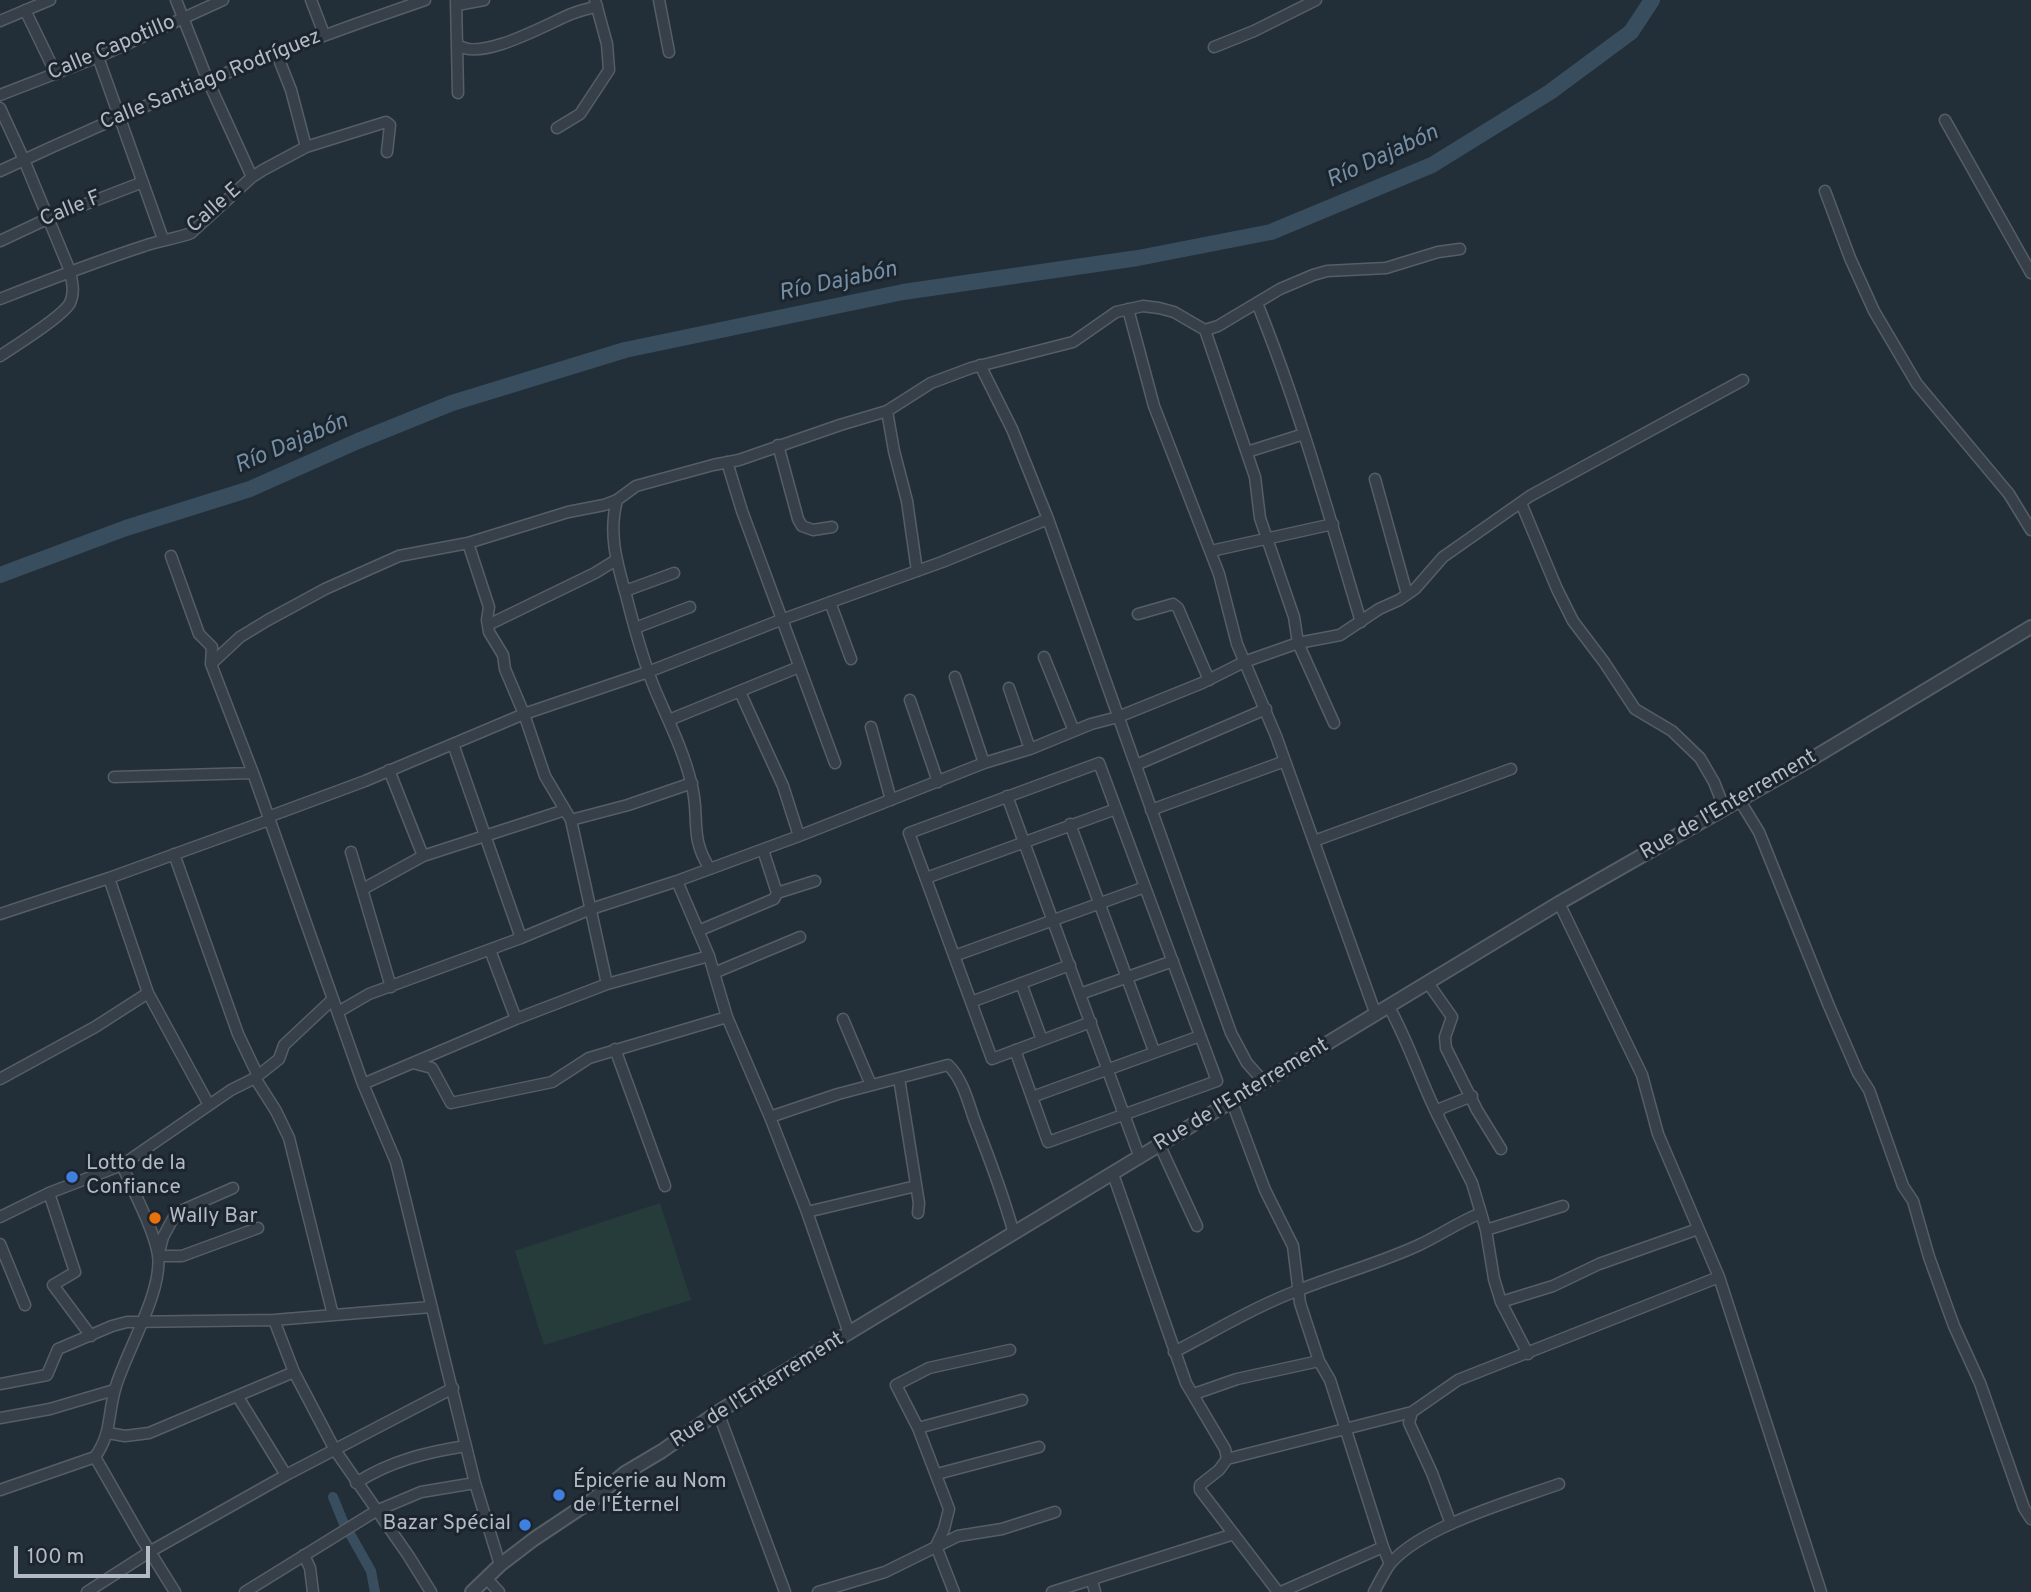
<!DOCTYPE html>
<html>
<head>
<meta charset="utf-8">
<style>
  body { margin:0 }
  #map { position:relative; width:2031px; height:1592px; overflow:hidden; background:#232f38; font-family:Overpass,sans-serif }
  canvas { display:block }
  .scale { position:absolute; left:14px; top:1546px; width:136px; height:32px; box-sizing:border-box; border:4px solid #b2bbc5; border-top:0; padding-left:9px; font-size:21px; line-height:24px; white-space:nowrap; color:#b2bbc5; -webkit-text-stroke:5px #1c252e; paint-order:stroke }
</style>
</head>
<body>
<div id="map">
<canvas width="2031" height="1592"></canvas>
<div class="scale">100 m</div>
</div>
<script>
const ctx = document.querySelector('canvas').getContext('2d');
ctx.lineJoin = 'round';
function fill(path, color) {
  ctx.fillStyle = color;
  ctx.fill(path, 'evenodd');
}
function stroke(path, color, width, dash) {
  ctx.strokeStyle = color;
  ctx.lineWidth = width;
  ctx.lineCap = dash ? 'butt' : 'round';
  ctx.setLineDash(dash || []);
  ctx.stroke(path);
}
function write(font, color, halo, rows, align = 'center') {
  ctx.font = font + ' Overpass,sans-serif';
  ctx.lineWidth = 6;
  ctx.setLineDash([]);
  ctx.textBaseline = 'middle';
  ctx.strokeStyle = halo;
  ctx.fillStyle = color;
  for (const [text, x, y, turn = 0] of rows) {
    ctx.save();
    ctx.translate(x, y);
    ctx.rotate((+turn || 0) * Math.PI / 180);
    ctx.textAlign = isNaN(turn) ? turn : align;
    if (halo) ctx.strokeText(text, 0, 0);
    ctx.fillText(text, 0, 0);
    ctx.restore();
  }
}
fill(new Path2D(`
  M 660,1203 L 691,1300 L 544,1345 L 515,1251 Z`), '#263c3a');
stroke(new Path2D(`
  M 333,1497 L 344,1524
  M 349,1532 L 371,1571 L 375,1592`), '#384d5e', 10);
stroke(new Path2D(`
  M 0,575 L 126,528 L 250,489 L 358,441 L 452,403 L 625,350 L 903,292 L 1138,258 L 1271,232 L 1432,165 L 1550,92 L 1631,32 L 1652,0`), '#384d5e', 16);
const minor = new Path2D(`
  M 176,0 L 208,81 L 252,177
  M 311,0 L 324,34
  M 456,0 L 458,93
  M 659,0 L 669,52
  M 457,5 L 484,0
  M 25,10 L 56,74
  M 0,21 L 50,0
  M 458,45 C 481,62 547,24 571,14 C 579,11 588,9 597,6
  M 1214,47 L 1254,31 L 1316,0
  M 276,52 L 291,90 L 306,147
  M 98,57 L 163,239
  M 0,95 L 98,57 L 223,0
  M 0,108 L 24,160 L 70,271 C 72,282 75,292 70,303 C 62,317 15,346 0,356
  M 1945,120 L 2031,273
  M 557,128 L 580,114 L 609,70 L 607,44 L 595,0
  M 0,171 C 138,106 280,49 425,0
  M 1825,191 L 1850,258 L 1874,311 L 1917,384 L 2009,494 L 2031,530
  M 0,241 L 47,219 L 143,182
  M 0,299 C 48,280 95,262 144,246 C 160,240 176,239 191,233 L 252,177 L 263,170 L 306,147 L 386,122 L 390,125 L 387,152
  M 1257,303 C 1299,407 1329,515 1361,622
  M 1128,309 L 1154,406 L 1219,574 L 1237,644 L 1276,736 L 1376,1015
  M 1205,330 L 1255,477 L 1260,518 L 1294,617 L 1298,643 L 1334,723
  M 980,365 L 1012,429 L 1048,519 L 1231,1033 L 1247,1063 L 1264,1082
  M 887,411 L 894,451 L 907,501 L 917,571
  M 778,445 L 798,519 L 802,526 L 813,530 L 832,527
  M 1247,452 L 1304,434
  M 727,462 L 742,511 L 835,763
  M 1375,479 L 1407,594
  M 617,500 C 608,534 617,563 626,595 C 634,627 643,661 656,692 C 669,722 683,750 691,782 C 701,817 688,835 710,869
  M 1521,503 L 1557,589 L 1573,621 L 1604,662 L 1635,709 L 1672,731 L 1700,758 L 1714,782 L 1725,810
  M 468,543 L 489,607 L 487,620 L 489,632 L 503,655 L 505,669 L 524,714 L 545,776 L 571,820 L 607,984
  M 1211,551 L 1333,524
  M 171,556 L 199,634 L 212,647 L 211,664 L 253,773 L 363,1084 L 396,1162 L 475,1483 L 500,1565
  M 625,591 L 674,573
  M 830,602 L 851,659
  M 1138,614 L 1173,604 L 1178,608 L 1209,680
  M 488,625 L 595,573 L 616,560
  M 635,628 L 690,607
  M 1044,657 L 1074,731
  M 211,664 L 240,637 L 268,620 L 325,589 L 399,556 L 468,543 L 568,512 L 604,505 L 617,500 L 636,486 L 713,465 L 739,460 L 840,425 L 887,411 L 931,383 L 971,368 L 1073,342 L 1116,312 L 1143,306 L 1159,308 L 1174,312 L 1205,330 L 1218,326 L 1280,289 L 1313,275 L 1327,271 L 1386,268 L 1438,252 L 1460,249
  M 955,677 L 984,763
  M 1009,688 L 1030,749
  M 740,692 L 783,786 L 799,836
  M 910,700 L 938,782
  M 669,720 L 799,667
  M 871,727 L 891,800
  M 453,744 L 521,938
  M 1136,765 L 1266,709
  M 389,770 L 423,856
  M 114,777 L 253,773
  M 1007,796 L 1140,1158
  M 1740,801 L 1759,832 L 1829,1006 L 1858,1073 L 1869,1090 L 1903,1186 L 1913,1201 L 1929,1257 L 1954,1326 L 1980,1383 L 2024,1508 L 2031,1519
  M 1151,810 L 1285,761
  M 268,817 L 365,781 L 524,714 L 648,672 L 778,621 L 942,562 L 1048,519
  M 571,820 L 628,805 L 692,783
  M 1070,824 L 1154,1051
  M 1314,841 L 1511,769
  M 351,852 L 391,987
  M 174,854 L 238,1034 L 258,1076
  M 109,878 L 148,993 L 209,1105
  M 926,878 L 1116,809
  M 677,881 L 709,956 L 727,1017 L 770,1117 L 807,1212 L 849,1333
  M 363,889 L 423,856 L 565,810
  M 777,893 L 815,881
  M 1559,903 L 1642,1075 L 1658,1134 L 1719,1277 L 1821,1592
  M 0,914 L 109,878 L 269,820
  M 698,931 L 774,899 L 777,893 L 763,850
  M 954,956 L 1145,887
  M 714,973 L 800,937
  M 1021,983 L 1042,1040
  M 1428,983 L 1452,1017 L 1445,1037 L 1446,1048 L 1477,1110 L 1501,1149
  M 1080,994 L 1173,961
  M 971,1002 L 1070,965
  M 1389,1007 C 1408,1041 1420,1079 1437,1114
  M 338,1012 L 369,994 L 521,938 L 591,909 L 677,881 L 799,836 L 984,763 L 1030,749 L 1091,724 L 1118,717 L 1202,683 L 1244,662 L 1298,643 L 1340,635 L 1379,609 L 1399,600 L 1415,589 L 1443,557 L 1530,496 L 1743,380
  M 516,1019 L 607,984 L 709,956
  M 843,1019 L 871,1085
  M 615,1049 L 665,1186
  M 1015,1050 L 1048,1142 L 1217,1081 L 1099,763 L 909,833 L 992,1059 L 1091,1022
  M 413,1063 L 432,1068 L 451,1103 L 552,1082 L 589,1058 L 727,1017
  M 255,1078 L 276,1111 L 289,1138 L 333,1315
  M 899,1078 L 919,1203 L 918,1213
  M 0,1079 L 95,1027 L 148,993
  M 363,1084 L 516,1019 L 490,950
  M 1472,1096 L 1442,1108 L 1437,1114 L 1472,1183 L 1486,1230 L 1494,1279 L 1501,1302 L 1528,1354
  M 1032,1097 L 1200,1036
  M 1232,1102 L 1265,1190 L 1293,1246 L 1300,1303 L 1319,1361 L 1330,1380 L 1383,1547 L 1390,1564
  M 770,1117 L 838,1094 L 948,1065 C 962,1078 968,1101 974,1119 C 989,1157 1003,1194 1014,1234
  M 1160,1146 L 1197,1226
  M 122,1165 C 133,1191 154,1229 158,1255 C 163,1291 127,1350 116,1386 C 107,1414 113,1431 95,1457 L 142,1539 L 175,1592
  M 1113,1174 L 1186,1383 L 1225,1449 L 1227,1459 L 1219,1470 L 1200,1485 L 1200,1490 L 1278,1592
  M 233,1188 L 176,1213 L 163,1237 L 158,1256 L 182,1256 L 258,1228
  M 49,1193 L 75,1272 L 53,1285 L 91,1336
  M 807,1212 L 916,1186
  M 0,1217 L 49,1193 L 122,1165 L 231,1090 L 255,1078 L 279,1059 L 284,1045 L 333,999
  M 1486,1230 L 1563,1206
  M 0,1244 L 25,1305
  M 1501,1302 L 1553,1286 L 1599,1264 L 1698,1229
  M 274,1320 L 294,1372
  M 1174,1352 C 1215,1331 1256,1306 1299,1290 C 1339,1274 1380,1263 1419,1245 C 1440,1235 1459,1222 1481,1213
  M 0,1384 L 47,1375 L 58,1349 L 112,1326 L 127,1322 L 274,1320 L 431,1307
  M 1194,1394 L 1237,1379 L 1319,1361
  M 238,1397 L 286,1475
  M 718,1412 L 785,1592
  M 0,1418 L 50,1409 L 114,1390
  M 918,1428 L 1022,1400
  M 108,1433 L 125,1436 L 149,1433 L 294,1372 L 335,1450 L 408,1555 L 431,1592
  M 1227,1459 L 1412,1412
  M 937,1474 L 1039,1447
  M 356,1483 C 390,1461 427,1452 466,1446
  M 0,1490 L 95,1457
  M 1451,1524 L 1432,1473 L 1409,1423 L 1412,1412 L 1458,1380 L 1719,1277
  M 304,1555 L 310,1568 L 313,1592
  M 486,1578 L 499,1592
  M 1092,1581 L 1095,1592
  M 87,1592 L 151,1551 L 286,1475 L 453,1388
  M 245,1592 L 376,1511 L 421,1492 L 475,1483
  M 818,1592 L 885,1572 L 958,1536 L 1002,1529 L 1055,1512
  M 954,1592 L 936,1546 L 944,1529 L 949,1509 L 918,1428 L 896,1385 L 929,1368 L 1010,1350
  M 1052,1592 L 1234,1534
  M 1281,1592 L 1383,1547
  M 1374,1592 C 1379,1583 1384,1572 1390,1564 C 1422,1526 1512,1501 1559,1484`);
const tertiary = new Path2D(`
  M 472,1592 L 500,1565 L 534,1539 L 591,1501 L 625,1473 L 662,1451 L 718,1412 L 1559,903 L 1813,758 L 2031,627`);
stroke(minor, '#555e67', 13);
stroke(tertiary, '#555e67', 16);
stroke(minor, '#374049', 10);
stroke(tertiary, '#374049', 12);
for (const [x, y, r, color] of [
  [72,1177,7,"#3f7fe0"],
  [155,1218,7,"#e8710a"],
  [559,1495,7,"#3f7fe0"],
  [525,1525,7,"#3f7fe0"]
]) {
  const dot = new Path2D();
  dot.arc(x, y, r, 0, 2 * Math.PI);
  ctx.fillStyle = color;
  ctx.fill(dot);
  stroke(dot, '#1c252e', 2.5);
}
write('21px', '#b2bbc5', '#1c252e', [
  ["Calle Capotillo",112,49,-23],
  ["Calle Santiago Rodríguez",211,81,-22],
  ["Calle E",215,209,-41],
  ["Calle F",71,210,-22],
  ["Rue de l'Enterrement",1729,806,-30],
  ["Rue de l'Enterrement",1242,1096,-31],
  ["Rue de l'Enterrement",758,1391,-32]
]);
write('21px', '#b2bbc5', '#1c252e', [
  ["Lotto de la",86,1165],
  ["Confiance",86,1189],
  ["Wally Bar",169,1218],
  ["Épicerie au Nom",573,1483],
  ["de l'Éternel",573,1507],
  ["Bazar Spécial",511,1525,"right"]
], 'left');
write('italic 23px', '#7490a7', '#1c252e', [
  ["Río Dajabón",1383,158,-25],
  ["Río Dajabón",838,283,-12],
  ["Río Dajabón",292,445,-23]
]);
</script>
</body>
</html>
